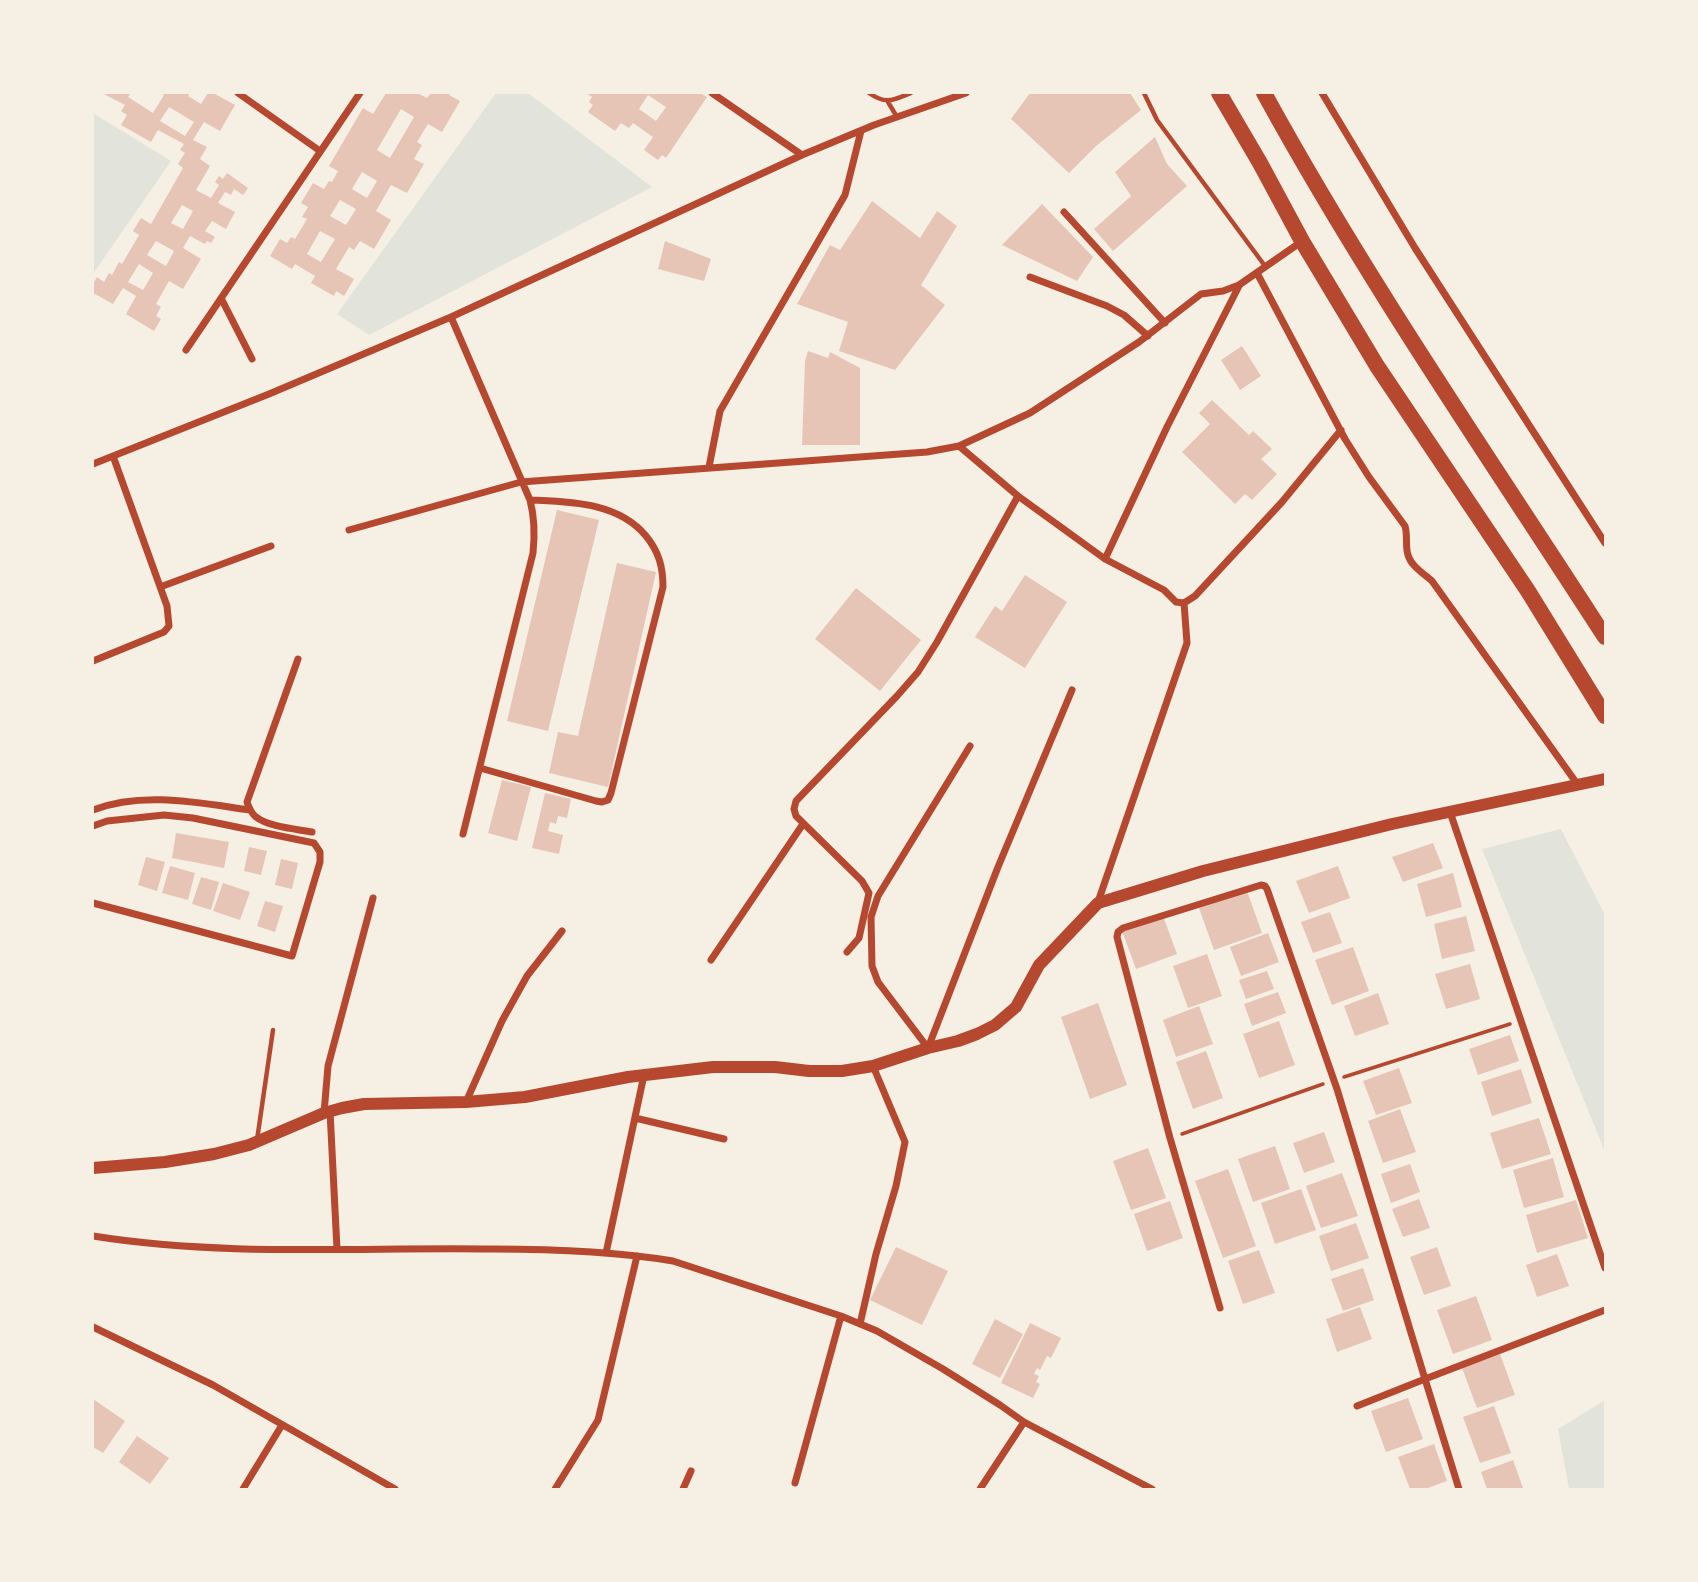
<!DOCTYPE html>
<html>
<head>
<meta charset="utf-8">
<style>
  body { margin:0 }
  #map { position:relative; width:1698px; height:1582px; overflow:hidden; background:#f6efe4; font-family:"Archivo Narrow",sans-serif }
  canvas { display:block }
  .frame { position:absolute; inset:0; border:94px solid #f6efe4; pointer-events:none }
</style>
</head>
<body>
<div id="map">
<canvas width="1698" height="1582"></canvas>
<div class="frame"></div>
</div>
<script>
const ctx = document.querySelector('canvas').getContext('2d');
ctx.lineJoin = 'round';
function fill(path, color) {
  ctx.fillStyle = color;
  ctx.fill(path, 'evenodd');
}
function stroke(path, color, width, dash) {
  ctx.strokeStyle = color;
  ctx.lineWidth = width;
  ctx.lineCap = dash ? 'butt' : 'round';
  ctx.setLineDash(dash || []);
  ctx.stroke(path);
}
fill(new Path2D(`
  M 496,93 L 528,93 L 652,187 L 369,335 L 337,314 Z
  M 93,113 L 171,161 L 93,274 Z
  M 1561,829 L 1605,915 L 1605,1152 L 1482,849 Z
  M 1605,1400 L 1605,1489 L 1569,1489 L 1558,1429 Z`), '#e2e4dc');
fill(new Path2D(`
  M 102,93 L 131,93 L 128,97 L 153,113 L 164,95 L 160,93 L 190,93 L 188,96 L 201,104 L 208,93 L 213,93 L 235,105 L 220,131 L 204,122 L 193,140 L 207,147 L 200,159 L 210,166 L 196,190 L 211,198 L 219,185 L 215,182 L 219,176 L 223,179 L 227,173 L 248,188 L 243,195 L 234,189 L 231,195 L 225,192 L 218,203 L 235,212 L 226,229 L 212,221 L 205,231 L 215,237 L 211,243 L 207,241 L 205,244 L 190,236 L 183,248 L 201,259 L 183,289 L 169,281 L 156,304 L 161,307 L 156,316 L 161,319 L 154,331 L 126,314 L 136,296 L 123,288 L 113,304 L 93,293 L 93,284 L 97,277 L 104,282 L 109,273 L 112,275 L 119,262 L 122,264 L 139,235 L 133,231 L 141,218 L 151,224 L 183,168 L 178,164 L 185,153 L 180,150 L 184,144 L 158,130 L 151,142 L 121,125 L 127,115 L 121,111 L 125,105 ZM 169,107 L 194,122 L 185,136 L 160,121 ZM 182,205 L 193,211 L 183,229 L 171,223 ZM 156,241 L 174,251 L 166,266 L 147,255 ZM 139,264 L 153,273 L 143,290 L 128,282 Z
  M 386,93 L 417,93 L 427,98 L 431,93 L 450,93 L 449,95 L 460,101 L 442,132 L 428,124 L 417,142 L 422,145 L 414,159 L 424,164 L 407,193 L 391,185 L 376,211 L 391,220 L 374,249 L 360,241 L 354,250 L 349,247 L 336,269 L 354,279 L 344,296 L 336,291 L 334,296 L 311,283 L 315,276 L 295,264 L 292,269 L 270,256 L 280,239 L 287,243 L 291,237 L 295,239 L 307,219 L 302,217 L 308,207 L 301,203 L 313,183 L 324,189 L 329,181 L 332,182 L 338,171 L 329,166 L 363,108 L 373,114 ZM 401,109 L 414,117 L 390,158 L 377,150 ZM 362,172 L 377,181 L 367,198 L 352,189 ZM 340,200 L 356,209 L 346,225 L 330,216 ZM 320,231 L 335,239 L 321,262 L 307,254 Z
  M 586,93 L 700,93 L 707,97 L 666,158 L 662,155 L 658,160 L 644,150 L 653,137 L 633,123 L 629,128 L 621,123 L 615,131 L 588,112 L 593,105 L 589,102 L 592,97 ZM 648,95 L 666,107 L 656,121 L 639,109 Z
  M 1030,93 L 1130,93 L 1141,110 L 1096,146 L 1069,173 L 1011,119 Z
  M 1155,137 L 1167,164 L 1187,186 L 1113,251 L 1094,229 L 1131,196 L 1115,172 Z
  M 872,201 L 920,238 L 937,211 L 957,226 L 921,285 L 945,305 L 895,370 L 839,351 L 848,322 L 797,304 L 830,245 L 840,250 Z
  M 1042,204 L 1093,257 L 1077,281 L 1002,245 Z
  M 665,241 L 711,259 L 704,281 L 658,269 Z
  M 1242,346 L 1261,376 L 1240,390 L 1221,360 Z
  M 808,351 L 828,358 L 830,352 L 860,368 L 860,445 L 802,445 L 805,361 Z
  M 1212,400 L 1249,435 L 1253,431 L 1272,449 L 1261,459 L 1277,474 L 1252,500 L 1245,494 L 1235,504 L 1182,452 L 1210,424 L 1199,413 Z
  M 557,510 L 599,520 L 548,731 L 507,721 Z
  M 617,563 L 656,572 L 608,787 L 549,773 L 558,732 L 578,736 Z
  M 1025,575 L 1067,602 L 1025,668 L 975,637 L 995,606 L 1002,611 Z
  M 856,588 L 921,640 L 880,691 L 815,639 Z
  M 502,780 L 531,787 L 517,841 L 488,833 Z
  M 545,793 L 571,799 L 567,818 L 558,816 L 556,824 L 550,822 L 548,831 L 563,835 L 559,854 L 532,848 Z
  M 176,833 L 229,842 L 224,868 L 172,858 Z
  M 1433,843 L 1443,868 L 1403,882 L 1392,857 Z
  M 249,847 L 267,851 L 261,875 L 244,871 Z
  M 146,857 L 165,862 L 157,891 L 138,885 Z
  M 281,859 L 298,863 L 292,889 L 275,885 Z
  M 170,866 L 195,873 L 188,900 L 162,893 Z
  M 1338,866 L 1350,898 L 1309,913 L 1296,881 Z
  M 1453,873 L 1462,907 L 1426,917 L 1417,884 Z
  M 201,877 L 219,882 L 211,910 L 192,904 Z
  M 223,883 L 250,892 L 240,920 L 213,911 Z
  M 1247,891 L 1262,933 L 1214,950 L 1199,908 Z
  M 265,901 L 283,906 L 275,932 L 257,926 Z
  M 1330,912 L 1342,943 L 1313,953 L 1301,922 Z
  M 1163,916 L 1177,954 L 1136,969 L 1122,931 Z
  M 1466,916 L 1475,951 L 1442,959 L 1434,924 Z
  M 1268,933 L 1279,962 L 1241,976 L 1230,947 Z
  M 1353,947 L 1369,991 L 1332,1005 L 1315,960 Z
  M 1207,954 L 1222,996 L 1188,1008 L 1173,966 Z
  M 1470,964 L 1480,999 L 1446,1009 L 1435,974 Z
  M 1267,971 L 1274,989 L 1246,999 L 1239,980 Z
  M 1278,992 L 1286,1013 L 1252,1026 L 1244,1004 Z
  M 1378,993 L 1389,1024 L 1355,1036 L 1344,1006 Z
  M 1098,1003 L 1127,1085 L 1090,1099 L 1061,1017 Z
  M 1199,1006 L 1213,1044 L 1176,1057 L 1163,1020 Z
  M 1279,1021 L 1295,1065 L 1259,1078 L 1243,1034 Z
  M 1510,1035 L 1519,1061 L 1478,1075 L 1469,1049 Z
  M 1206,1051 L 1223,1098 L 1193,1109 L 1176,1062 Z
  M 1399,1068 L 1412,1103 L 1376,1115 L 1363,1081 Z
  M 1521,1069 L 1532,1103 L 1492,1116 L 1481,1082 Z
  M 1400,1109 L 1416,1152 L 1383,1163 L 1368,1121 Z
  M 1539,1118 L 1551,1154 L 1502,1169 L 1490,1133 Z
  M 1324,1132 L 1335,1162 L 1304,1173 L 1293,1143 Z
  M 1275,1146 L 1290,1189 L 1253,1202 L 1238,1159 Z
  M 1148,1148 L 1166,1198 L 1131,1210 L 1113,1161 Z
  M 1553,1158 L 1564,1197 L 1524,1208 L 1513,1170 Z
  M 1410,1164 L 1420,1192 L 1391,1203 L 1381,1174 Z
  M 1228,1169 L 1256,1246 L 1223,1258 L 1195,1181 Z
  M 1342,1173 L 1358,1216 L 1321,1228 L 1306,1186 Z
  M 1301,1189 L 1316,1230 L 1275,1244 L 1261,1203 Z
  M 1419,1199 L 1430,1228 L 1403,1237 L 1392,1209 Z
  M 1576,1200 L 1588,1238 L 1537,1253 L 1526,1215 Z
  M 1170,1201 L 1183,1238 L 1147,1251 L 1134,1214 Z
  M 1356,1223 L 1369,1258 L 1331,1271 L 1319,1236 Z
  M 896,1247 L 948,1271 L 922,1325 L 870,1300 Z
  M 1437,1247 L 1451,1286 L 1424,1295 L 1410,1257 Z
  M 1259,1250 L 1275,1293 L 1243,1304 L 1228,1261 Z
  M 1557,1254 L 1569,1286 L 1537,1297 L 1526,1265 Z
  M 1363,1268 L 1374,1300 L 1343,1311 L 1331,1279 Z
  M 1476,1296 L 1492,1340 L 1453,1354 L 1437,1310 Z
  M 1360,1307 L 1372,1339 L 1337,1352 L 1326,1319 Z
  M 995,1319 L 1023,1334 L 1000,1378 L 972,1364 Z
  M 1030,1323 L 1061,1338 L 1051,1358 L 1047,1356 L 1040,1370 L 1037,1368 L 1034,1374 L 1039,1376 L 1036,1382 L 1040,1384 L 1033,1398 L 1001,1383 Z
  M 1500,1354 L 1515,1395 L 1477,1408 L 1462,1368 Z
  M 1408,1398 L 1423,1439 L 1386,1452 L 1371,1411 Z
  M 93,1399 L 125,1421 L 103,1453 L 93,1447 Z
  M 1494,1406 L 1511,1453 L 1480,1463 L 1463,1417 Z
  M 137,1436 L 169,1458 L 150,1484 L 119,1462 Z
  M 1434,1444 L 1447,1481 L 1425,1489 L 1410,1489 L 1398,1457 Z
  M 1513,1460 L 1523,1488 L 1487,1489 L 1481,1472 Z`), '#e6c5b7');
stroke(new Path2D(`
  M 1344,1077 L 1510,1024
  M 1182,1134 L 1323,1084`), '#b5482f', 3.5);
stroke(new Path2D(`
  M 869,93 C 886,105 893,100 911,93
  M 1144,93 L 1157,120 L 1265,266
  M 888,102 L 897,117
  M 257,1140 L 273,1030`), '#b5482f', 4.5);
stroke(new Path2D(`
  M 238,93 L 320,151
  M 712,93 L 802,155
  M 1322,93 L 1415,248 L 1605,543
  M 1064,212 L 1165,323
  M 1257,273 L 1345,439 L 1369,477 L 1405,526 C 1408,536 1405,546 1408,555 C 1411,566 1424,574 1432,581 L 1578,785
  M 1030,277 L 1107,306 L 1124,315 L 1148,336
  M 221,298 L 252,359
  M 451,317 L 530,500 C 535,519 535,534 533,553 L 463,834
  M 186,350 L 360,93
  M 959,446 L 1018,496 L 1105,559 L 1164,590 L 1176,602 L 1184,603 L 1195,596 L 1282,502 L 1341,430
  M 93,464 L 269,394 L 451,317 L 802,155 L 874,125 L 966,93
  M 709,467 L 720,411 L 845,195 L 861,131
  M 349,530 L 521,482 L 927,452 L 959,446 L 1030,413 L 1139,342 L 1201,294 L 1223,291 L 1239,285 L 1301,242
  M 1105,559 L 1167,427 L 1239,286
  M 160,587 L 271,546
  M 298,659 L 247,802 C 249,808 251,813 256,817 C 269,827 296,829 312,832
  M 93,661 L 164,632 L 169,626 L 167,606 L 113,456
  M 480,768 L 596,801 L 602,802 L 608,800 L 611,793 L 663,587 C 663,567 659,552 646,536 C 618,502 570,502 530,500
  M 93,810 C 143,791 199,803 250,810
  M 1450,812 L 1605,1268
  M 93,826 L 107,821 L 164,815 L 193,818 L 314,843 L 320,852 L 320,862 L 292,956 L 93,903
  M 1098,902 L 1187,643 L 1184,603
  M 847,952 L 859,938 L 869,893 L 862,881 L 796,816 L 794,809 L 796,801 L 897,696 L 918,672 L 937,642 L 1018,496
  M 711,960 L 803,824
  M 928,1048 L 998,867 L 1072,690
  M 928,1048 L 878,982 L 872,966 L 871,917 L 878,896 L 970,746
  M 466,1102 L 502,1021 L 527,976 L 562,931
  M 330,1111 L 337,1249
  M 324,1113 L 328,1066 L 373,898
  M 635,1118 L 724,1139
  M 93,1236 C 225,1257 359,1247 492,1249 C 553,1249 613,1251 673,1261 L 841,1316 L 877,1331 L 943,1369 L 1000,1405 L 1024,1422 L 1152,1489
  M 606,1253 L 644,1075
  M 1220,1308 L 1170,1138 L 1117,937 L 1118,932 L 1123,928 L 1261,885 L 1265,886 L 1267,889 L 1337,1089 L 1425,1379 L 1605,1310
  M 860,1324 L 876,1254 L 896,1186 L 905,1142 L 873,1066
  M 93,1327 L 213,1385 L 395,1489
  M 1357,1406 L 1425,1379 L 1459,1489
  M 795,1483 L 841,1316
  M 243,1489 L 282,1425
  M 555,1489 L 598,1420 L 637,1256
  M 683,1489 L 691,1471
  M 980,1489 L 1024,1422`), '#b5482f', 7);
stroke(new Path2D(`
  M 93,1168 L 165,1162 L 214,1154 L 249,1145 L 324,1113 L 342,1108 L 364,1104 L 466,1102 L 525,1097 L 628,1077 L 713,1067 L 775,1067 L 809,1071 L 842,1071 L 873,1066 L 928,1048 L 958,1041 L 977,1034 L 995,1025 L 1016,1007 L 1039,965 L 1098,903 L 1203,871 L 1392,824 L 1605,779`), '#b5482f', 12);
stroke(new Path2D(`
  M 1219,93 L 1260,163 L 1302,241 L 1377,366 L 1528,591 L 1605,716
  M 1264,93 C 1367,281 1489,457 1605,637`), '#b5482f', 16);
</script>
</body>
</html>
